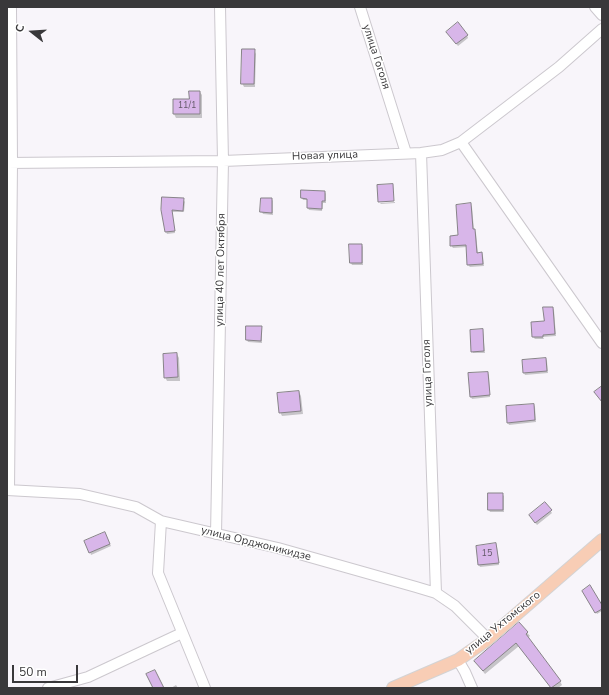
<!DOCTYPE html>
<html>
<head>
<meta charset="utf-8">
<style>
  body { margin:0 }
  #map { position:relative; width:609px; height:695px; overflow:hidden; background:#f8f5fa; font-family:"Nunito Sans",sans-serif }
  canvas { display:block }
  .frame { position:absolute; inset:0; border:8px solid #39383a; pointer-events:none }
  .north { position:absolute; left:12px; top:12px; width:40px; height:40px; -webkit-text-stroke:3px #fff; paint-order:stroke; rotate:287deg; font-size:11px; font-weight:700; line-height:16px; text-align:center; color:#39383a }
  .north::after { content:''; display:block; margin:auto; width:14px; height:18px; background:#39383a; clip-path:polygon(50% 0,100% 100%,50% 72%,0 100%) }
  .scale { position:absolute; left:12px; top:665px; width:66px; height:18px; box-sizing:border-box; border:2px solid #39383a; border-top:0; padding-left:5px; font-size:12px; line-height:14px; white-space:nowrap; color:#39383a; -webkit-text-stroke:3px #fff; paint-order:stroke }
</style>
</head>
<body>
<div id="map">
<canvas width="609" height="695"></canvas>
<div class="frame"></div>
<div class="north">С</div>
<div class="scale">50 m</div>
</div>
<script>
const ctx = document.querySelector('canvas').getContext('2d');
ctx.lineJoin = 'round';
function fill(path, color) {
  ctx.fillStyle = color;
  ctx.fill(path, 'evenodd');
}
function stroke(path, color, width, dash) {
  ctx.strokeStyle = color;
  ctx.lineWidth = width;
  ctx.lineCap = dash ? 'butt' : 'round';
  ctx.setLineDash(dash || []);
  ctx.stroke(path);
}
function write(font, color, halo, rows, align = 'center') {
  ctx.font = font + ' "Nunito Sans",sans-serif';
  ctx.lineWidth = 3;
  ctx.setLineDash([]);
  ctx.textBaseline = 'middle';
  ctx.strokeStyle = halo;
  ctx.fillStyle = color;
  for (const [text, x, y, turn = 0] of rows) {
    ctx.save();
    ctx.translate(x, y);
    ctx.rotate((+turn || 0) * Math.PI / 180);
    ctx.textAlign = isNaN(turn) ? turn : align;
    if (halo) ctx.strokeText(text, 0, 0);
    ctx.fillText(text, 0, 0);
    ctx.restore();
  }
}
fill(new Path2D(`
  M 449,34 L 467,35 L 468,38 L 458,46 Z
  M 254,50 L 256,54 L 255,87 L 244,87 L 242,83 Z
  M 200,92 L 202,95 L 202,118 L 176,118 L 174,114 L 174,100 L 190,100 Z
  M 325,192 L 326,194 L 326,203 L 323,203 L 322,211 L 309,210 L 308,208 L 308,200 L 303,200 L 302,198 Z
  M 183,199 L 185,202 L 184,212 L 172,212 L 175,233 L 167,234 L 166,232 L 162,210 Z
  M 262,199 L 272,199 L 273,201 L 273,215 L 263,214 L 262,212 Z
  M 395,202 L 395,203 L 381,204 L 380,203 Z
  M 470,204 L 472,207 L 474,230 L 476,233 L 478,254 L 482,253 L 483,256 L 484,266 L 470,267 L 468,265 L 467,247 L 453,248 L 451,245 L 459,236 Z
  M 362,245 L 363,247 L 363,265 L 352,265 L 351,263 Z
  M 552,308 L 554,310 L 556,336 L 543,337 L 544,339 L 535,339 L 533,337 L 532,323 L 545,322 Z
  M 247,327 L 261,327 L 262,330 L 262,343 L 248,342 L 247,340 Z
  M 482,330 L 483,332 L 485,353 L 473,353 L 472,351 Z
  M 177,354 L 179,358 L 180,381 L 167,381 L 165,377 Z
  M 546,359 L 547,361 L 548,373 L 525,375 L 524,373 Z
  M 487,373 L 489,375 L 490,397 L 472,399 L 471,397 Z
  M 299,392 L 301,396 L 303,414 L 282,416 L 280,412 Z
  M 534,405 L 535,407 L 536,422 L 509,425 L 508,423 Z
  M 502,494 L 504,496 L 504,512 L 490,512 L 489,510 Z
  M 545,503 L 552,513 L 537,525 L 531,517 Z
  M 106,535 L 111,546 L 91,555 L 90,552 Z
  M 496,545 L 497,547 L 499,565 L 480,567 L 479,565 Z
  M 583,591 L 602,607 L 602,611 L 597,614 Z
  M 519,623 L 530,636 L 527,638 L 560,681 L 562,685 L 558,688 L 551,688 L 519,646 L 485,674 L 477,664 L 475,661 Z
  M 176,685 L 178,688 L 171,688 Z`), '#0003');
const building = new Path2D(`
  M 458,22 L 468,35 L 456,44 L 446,32 Z
  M 242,49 L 255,49 L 254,84 L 241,84 Z
  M 189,91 L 200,91 L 200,114 L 173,114 L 173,99 L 189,99 Z
  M 393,184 L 394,201 L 378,202 L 377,185 Z
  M 301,190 L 325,191 L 325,201 L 322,201 L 322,209 L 307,208 L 307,199 L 301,198 Z
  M 162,197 L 184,198 L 183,211 L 172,210 L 175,231 L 165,232 L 161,210 Z
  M 261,198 L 272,198 L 272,213 L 260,212 Z
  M 471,203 L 473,229 L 475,229 L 477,253 L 482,252 L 483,264 L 467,265 L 466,245 L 450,246 L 450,236 L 458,235 L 456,205 Z
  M 349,244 L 362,244 L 362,263 L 350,263 Z
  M 543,307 L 553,307 L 555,334 L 543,335 L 543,337 L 532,337 L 531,322 L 544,321 Z
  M 246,326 L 262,326 L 261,341 L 246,340 Z
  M 483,329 L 484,351 L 471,352 L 470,330 Z
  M 177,353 L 178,377 L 164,378 L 163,354 Z
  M 546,358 L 547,371 L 523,373 L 522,360 Z
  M 488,372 L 490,395 L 470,397 L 468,373 Z
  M 602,386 L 602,402 L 594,392 Z
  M 299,391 L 301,411 L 279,413 L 277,393 Z
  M 534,404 L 535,420 L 507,423 L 506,406 Z
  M 488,493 L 503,493 L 503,510 L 488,510 Z
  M 545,502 L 552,510 L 535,523 L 529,515 Z
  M 105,532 L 110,544 L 89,553 L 84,541 Z
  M 496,543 L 499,563 L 478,565 L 476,546 Z
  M 590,585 L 602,605 L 602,609 L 595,613 L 582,591 Z
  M 519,622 L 528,632 L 526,634 L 561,681 L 551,688 L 516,643 L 483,671 L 474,661 Z
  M 155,670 L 164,688 L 153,688 L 146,674 Z`);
fill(building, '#d8b6e9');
stroke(building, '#878388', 1);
const minor = new Path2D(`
  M 360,7 L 406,153
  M 595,7 L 602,15
  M 461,142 L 602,343
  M 421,153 L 436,593
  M 7,163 L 223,161 L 421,153 L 442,150 L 461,142 L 559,67 L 602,29
  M 7,490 L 80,494 L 136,507 L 161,521 L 278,548 L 416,587 L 436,593 L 455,606 L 488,639
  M 9,490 L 12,163 L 11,7
  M 161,521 L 158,573 L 205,688
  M 216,534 L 223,161 L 220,7
  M 458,660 L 465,672 L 472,688
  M 48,688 L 88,677 L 182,633`);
const major = new Path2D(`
  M 393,688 L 458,660 L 488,639 L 602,540`);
stroke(minor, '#ccc8ce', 12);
stroke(major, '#d3d3d4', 14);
stroke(minor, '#fff', 10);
stroke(major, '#f8cdb5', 12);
write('9px', '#615866', null, [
  ["11/1",187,106],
  ["15",487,554]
]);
write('11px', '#39383a', '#fff', [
  ["улица Гоголя",376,57,72],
  ["Новая улица",325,156,-2],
  ["улица 40 лет Октября",221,270,-89],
  ["улица Гоголя",428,373,-92],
  ["улица Орджоникидзе",256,544,14],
  ["улица Ухтомского",503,623,-39]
]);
</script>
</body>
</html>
